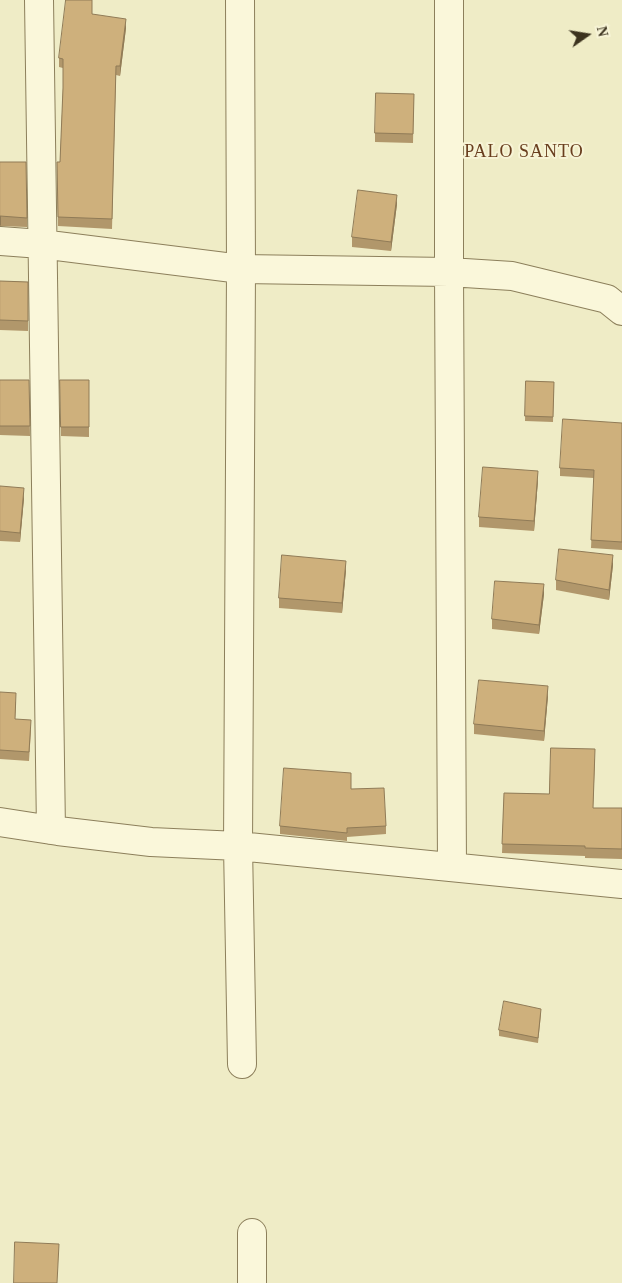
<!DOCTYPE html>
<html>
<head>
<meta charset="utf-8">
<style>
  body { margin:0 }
  #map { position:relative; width:622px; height:1283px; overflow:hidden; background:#efecc6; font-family:"Times New Roman",serif }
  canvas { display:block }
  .north { position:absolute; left:562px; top:10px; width:50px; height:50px; -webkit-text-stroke:4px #f7f4d6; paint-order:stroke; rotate:77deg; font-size:14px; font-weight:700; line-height:20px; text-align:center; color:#3c331f }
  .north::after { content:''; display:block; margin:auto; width:18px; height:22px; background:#3c331f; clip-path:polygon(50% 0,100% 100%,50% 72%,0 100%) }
</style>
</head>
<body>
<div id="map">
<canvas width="622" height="1283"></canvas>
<div class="north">N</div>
</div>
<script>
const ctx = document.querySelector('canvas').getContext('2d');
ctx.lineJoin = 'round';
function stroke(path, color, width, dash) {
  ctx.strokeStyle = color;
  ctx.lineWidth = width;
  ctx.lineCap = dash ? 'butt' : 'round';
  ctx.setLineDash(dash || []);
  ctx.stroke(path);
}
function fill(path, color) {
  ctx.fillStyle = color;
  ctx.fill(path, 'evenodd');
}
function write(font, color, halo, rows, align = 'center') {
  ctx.font = font + ' "Times New Roman",serif';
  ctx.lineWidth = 4;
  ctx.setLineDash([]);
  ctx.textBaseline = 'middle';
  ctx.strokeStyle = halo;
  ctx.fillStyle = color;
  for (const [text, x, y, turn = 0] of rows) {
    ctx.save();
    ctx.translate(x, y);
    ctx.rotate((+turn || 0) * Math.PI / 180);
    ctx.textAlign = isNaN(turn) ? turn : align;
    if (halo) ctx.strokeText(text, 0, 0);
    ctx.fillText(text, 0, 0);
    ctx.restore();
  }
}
const minor = new Path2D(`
  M 39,0 L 51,830
  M 240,0 L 241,269 L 449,272 L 452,867
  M 449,0 L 449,272 L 512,276 L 607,299 L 622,311
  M 0,241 L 41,244 L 241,269 L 238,846 L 242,1064
  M 0,822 L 58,831 L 151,842 L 238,846 L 622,884
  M 252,1283 L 252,1233`);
stroke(minor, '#8c7f5b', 30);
stroke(minor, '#faf7da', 28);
fill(new Path2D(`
  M 92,14 L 126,28 L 120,76 L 116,75 L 112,229 L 58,226 L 57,162 L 60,162 L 63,88 L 63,68 L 59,67 L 59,58 Z
  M 414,94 L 413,143 L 375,142 L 375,133 Z
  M 0,162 L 27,218 L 27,227 L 0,226 Z
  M 397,204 L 391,251 L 352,247 L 352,237 Z
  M 0,281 L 28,282 L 28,331 L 0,330 Z
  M 0,380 L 29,380 L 30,436 L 0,435 Z
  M 60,380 L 89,380 L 89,437 L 61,436 Z
  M 526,381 L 554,382 L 553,422 L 525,421 Z
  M 622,423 L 622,550 L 591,548 L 594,478 L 560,476 L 560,468 Z
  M 538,480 L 534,531 L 479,527 L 479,517 Z
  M 0,486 L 24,498 L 20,542 L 0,541 Z
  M 613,565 L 609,600 L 556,590 L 556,580 Z
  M 346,570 L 342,613 L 279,608 L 279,598 Z
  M 544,594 L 539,634 L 492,629 L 492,619 Z
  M 0,692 L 16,702 L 15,719 L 31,730 L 29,761 L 0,759 Z
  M 548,696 L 544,741 L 474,734 L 474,724 Z
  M 595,759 L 593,808 L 622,808 L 622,859 L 585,858 L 585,856 L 502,853 L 504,793 L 549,794 Z
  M 351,789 L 386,826 L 386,834 L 347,837 L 347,841 L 280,834 L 280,826 Z
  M 541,1014 L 538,1043 L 499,1036 L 499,1030 Z`), '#b1976b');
fill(new Path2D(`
  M 126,19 L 126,28 L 120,76 L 120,66 Z
  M 397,195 L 397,204 L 391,251 L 391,242 Z
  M 0,216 L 1,216 L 1,225 L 0,226 Z
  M 538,471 L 538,480 L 534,531 L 534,521 Z
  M 24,488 L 24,498 L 20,542 L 20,533 Z
  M 613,555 L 613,565 L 609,600 L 609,590 Z
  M 346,561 L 346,570 L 342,613 L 342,603 Z
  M 544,584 L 544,594 L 539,634 L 539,625 Z
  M 548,686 L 548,696 L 544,741 L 544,731 Z`), '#907b57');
const building = new Path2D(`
  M 66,0 L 92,0 L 92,14 L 126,19 L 120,66 L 116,66 L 112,219 L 58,217 L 57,162 L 60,162 L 63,88 L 63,59 L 59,58 Z
  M 376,93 L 414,94 L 413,134 L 375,133 Z
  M 0,162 L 26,162 L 27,218 L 0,216 Z
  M 358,190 L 397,195 L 391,242 L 352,237 Z
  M 0,281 L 28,282 L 28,321 L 0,320 Z
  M 0,380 L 29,380 L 30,426 L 0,426 Z
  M 60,380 L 89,380 L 89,427 L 61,427 Z
  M 526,381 L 554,382 L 553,417 L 525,416 Z
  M 563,419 L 622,423 L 622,542 L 591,540 L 594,470 L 560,468 Z
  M 483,467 L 538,471 L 534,521 L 479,517 Z
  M 0,486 L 24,488 L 20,533 L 0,531 Z
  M 559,549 L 613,555 L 609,590 L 556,580 Z
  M 282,555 L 346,561 L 342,603 L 279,598 Z
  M 495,581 L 544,584 L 539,625 L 492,619 Z
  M 479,680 L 548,686 L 544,731 L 474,724 Z
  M 0,692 L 16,693 L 15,719 L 31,720 L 29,752 L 0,750 Z
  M 551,748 L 595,749 L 593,808 L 622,808 L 622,849 L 585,848 L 585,846 L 502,844 L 504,793 L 549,794 Z
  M 284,768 L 351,773 L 351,789 L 384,788 L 386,826 L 347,828 L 347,833 L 280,826 Z
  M 504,1001 L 541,1009 L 538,1038 L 499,1030 Z
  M 15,1242 L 59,1244 L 57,1283 L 14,1283 Z`);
fill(building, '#ceb07c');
stroke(building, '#907b57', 1);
ctx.letterSpacing = '1px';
write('18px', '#693e1e', '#f7f4d6', [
  ["PALO SANTO",524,152]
]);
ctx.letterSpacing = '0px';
</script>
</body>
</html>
